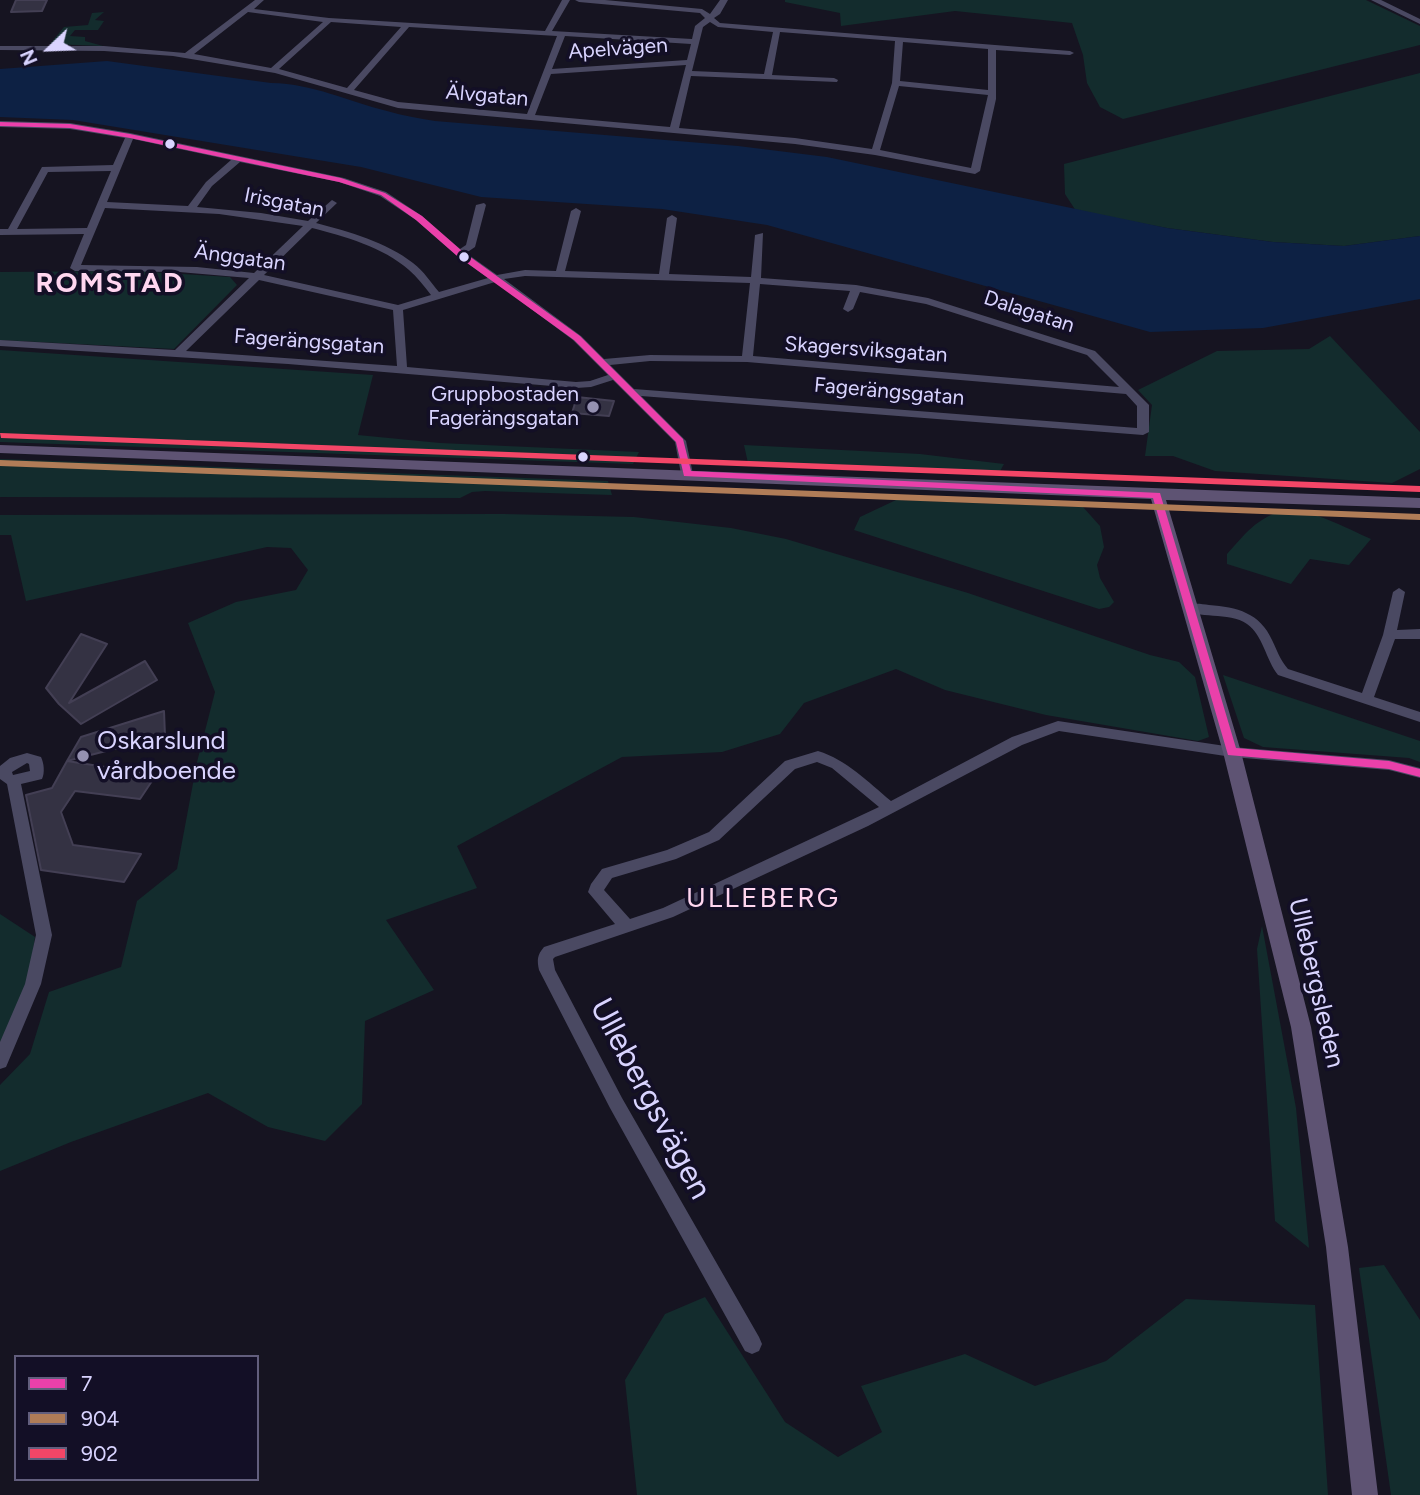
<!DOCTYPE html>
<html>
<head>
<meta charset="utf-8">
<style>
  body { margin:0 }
  #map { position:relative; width:1420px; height:1495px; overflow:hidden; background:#161421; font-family:Figtree,sans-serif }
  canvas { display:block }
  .legend { position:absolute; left:14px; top:1355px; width:245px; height:126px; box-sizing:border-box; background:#130f26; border:2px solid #625e7d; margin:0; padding:9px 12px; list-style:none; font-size:21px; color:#d9d4ff }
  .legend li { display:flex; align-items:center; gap:14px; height:35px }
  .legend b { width:35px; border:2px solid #625e7d }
  .north { position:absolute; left:14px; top:14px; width:70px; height:70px; -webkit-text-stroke:5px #130f26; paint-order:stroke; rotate:247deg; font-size:19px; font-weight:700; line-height:28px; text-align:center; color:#d9d4ff }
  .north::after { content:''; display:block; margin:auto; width:24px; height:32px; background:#d9d4ff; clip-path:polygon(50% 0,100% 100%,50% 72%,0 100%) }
</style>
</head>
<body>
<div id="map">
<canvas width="1420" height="1495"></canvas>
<ul class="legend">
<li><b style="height:9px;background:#ea40aa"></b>7</li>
<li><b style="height:9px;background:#b07c57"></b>904</li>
<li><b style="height:9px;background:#f34667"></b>902</li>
</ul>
<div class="north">N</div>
</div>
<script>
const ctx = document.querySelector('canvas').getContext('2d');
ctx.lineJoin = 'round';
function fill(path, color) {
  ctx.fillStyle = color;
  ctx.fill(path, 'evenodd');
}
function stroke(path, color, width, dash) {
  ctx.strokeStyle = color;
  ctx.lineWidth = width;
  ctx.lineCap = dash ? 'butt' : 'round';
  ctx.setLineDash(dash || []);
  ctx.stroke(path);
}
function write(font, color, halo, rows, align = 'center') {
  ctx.font = font + ' Figtree,sans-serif';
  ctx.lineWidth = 7;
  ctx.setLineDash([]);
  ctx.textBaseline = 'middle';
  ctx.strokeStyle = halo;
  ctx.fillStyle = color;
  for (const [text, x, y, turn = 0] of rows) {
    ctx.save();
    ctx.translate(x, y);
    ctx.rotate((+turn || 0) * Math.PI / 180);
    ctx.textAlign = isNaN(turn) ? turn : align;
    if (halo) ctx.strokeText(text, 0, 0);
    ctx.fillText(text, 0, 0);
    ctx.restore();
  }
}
fill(new Path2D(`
  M 785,0 L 1366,0 L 1420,26 L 1420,45 L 1123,119 L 1100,107 L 1087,83 L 1083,55 L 1072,23 L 955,11 L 841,26 L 840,13 L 785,2 Z
  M 104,12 L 95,20 L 104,21 L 98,30 L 75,30 L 70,36 L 85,37 L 85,41 L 103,46 L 50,44 L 64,27 L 88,25 L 92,13 Z
  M 1420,73 L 1420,236 L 1344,246 L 1273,242 L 1167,228 L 1076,211 L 1065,194 L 1064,164 Z
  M 0,272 L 134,271 L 230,277 L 237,285 L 174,349 L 0,340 Z
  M 1330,336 L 1420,432 L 1420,469 L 1392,483 L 1215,471 L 1173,456 L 1145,456 L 1152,405 L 1138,390 L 1217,351 L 1309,349 Z
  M 0,350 L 373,375 L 358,435 L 440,443 L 639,452 L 633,464 L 0,442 Z
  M 744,445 L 920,454 L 1004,464 L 999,473 L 748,463 Z
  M 0,459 L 608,481 L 612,495 L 485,491 L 472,492 L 460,498 L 0,497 Z
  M 896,500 L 1083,507 L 1100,526 L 1104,547 L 1097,565 L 1100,578 L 1114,602 L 1109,607 L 1099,609 L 854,530 L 860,517 Z
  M 1282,510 C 1313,509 1344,527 1371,539 L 1349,565 L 1310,559 L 1291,584 L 1227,564 L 1227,554 C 1247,532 1254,521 1282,510 Z
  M 503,514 L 634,517 L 731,528 L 786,539 L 968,593 L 1150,655 L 1179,662 L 1195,677 L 1209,737 L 1198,741 L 1046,715 L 945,690 L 896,669 L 804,703 L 780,734 L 722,752 L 622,757 L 457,846 L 477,888 L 386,920 L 434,990 L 365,1021 L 362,1104 L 325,1141 L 268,1127 L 208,1093 L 71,1142 L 0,1171 L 0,1085 L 30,1054 L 49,992 L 121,967 L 137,901 L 177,869 L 197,762 L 215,692 L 188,623 L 236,602 L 296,590 L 308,570 L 291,548 L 267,547 L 26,601 L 11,535 L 0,535 L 0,515 Z
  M 1223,675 L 1420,741 L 1420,762 L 1409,758 L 1263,747 L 1244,738 Z
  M 0,914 L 35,937 L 29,979 L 0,1050 Z
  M 1262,926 L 1296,1108 L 1309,1248 L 1275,1221 L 1257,949 Z
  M 1384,1265 L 1420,1320 L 1420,1495 L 1391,1495 L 1359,1268 Z
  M 705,1297 L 785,1422 L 838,1457 L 882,1432 L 861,1386 L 965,1354 L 1035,1386 L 1106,1361 L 1186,1299 L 1315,1305 L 1328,1495 L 637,1495 L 625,1380 L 665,1314 Z`), '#132c2d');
fill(new Path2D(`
  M 107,61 L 271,83 C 315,84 346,101 387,111 C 403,116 419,118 435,121 L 738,146 L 827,157 L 1167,228 L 1273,242 L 1344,246 L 1420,236 L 1420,299 L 1263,328 L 1150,332 L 767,225 L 662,209 L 481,197 L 361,167 L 73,120 L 0,117 L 0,69 Z`), '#0d2144');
const building = new Path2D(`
  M 16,0 L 47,0 L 42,11 L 11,12 Z
  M 577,397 L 614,401 L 609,416 L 572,413 Z
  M 81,634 L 107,644 L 69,703 L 145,661 L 157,680 L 81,724 L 59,704 L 46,688 Z
  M 164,711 L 165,736 L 67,761 L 81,737 Z
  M 67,761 L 156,775 L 140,799 L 75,791 L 61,812 L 73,845 L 141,854 L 124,882 L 41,870 L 26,795 L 52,788 Z`);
fill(building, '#343243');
stroke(building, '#433f54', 2);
fill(new Path2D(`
  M 255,0 L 264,0 L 254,9 L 329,18 L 545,31 L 562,0 L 570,0 L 552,31 L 692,39 L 695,26 L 705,18 L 700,13 L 579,2 L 575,0 L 605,0 L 702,9 L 710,14 L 720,0 L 728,0 L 720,14 L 714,18 L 720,23 L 1070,51 L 1074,53 L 1070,55 L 996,50 L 996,99 L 980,171 L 975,174 L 875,155 L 795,144 L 398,108 L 275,73 L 173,56 L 104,51 L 0,50 L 0,46 L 104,46 L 185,53 ZM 248,12 L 323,22 L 271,68 L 194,54 ZM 331,22 L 401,27 L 347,88 L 279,69 ZM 710,22 L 718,27 L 773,32 L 764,74 L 692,71 L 703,27 ZM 409,27 L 557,36 L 527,114 L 398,102 L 354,90 ZM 780,32 L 895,41 L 892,83 L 872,149 L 795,138 L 679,128 L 691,76 L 837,82 L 838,80 L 834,78 L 772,75 ZM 565,36 L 691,44 L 687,60 L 552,69 ZM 903,42 L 988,49 L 988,90 L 900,81 ZM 686,65 L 670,127 L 535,115 L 551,74 ZM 899,86 L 988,95 L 971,168 L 880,150 Z
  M 1371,0 L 1381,0 L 1420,19 L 1420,24 Z
  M 0,121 L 70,123 L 130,133 L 344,178 L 386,192 L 422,216 L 460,249 L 466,245 L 476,205 L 484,203 L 486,205 L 475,247 L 466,253 L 497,275 L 525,270 L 556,271 L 571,211 L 576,208 L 581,211 L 565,271 L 659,274 L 667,218 L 672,215 L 677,218 L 669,274 L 751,277 L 755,235 L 763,233 L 761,278 L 856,285 L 928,298 L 1095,351 L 1149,405 L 1149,432 L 1143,435 L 641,396 L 686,441 L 693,474 L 687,478 L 681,474 L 675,442 L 613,380 L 591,387 L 576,388 L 288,364 L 0,346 L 0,340 L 175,350 L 249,278 L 179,272 L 75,271 L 70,268 L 84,234 L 0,235 L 0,229 L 8,229 L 42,167 L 113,165 L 125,138 L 70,129 L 0,127 ZM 133,139 L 231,160 L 206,182 L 188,206 L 107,202 ZM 240,162 L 339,182 L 380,196 L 416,220 L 456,255 L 488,278 L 439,292 C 431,283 424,271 413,263 C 386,242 350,232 316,223 L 337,203 L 332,200 L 308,221 L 261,213 L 197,207 L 212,186 ZM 111,171 L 87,228 L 17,229 L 48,172 ZM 105,208 L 219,214 L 303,226 L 254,273 L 197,267 L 81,265 ZM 312,228 C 344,236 383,247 409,270 C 417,277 424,286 431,295 L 398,305 L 264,275 ZM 525,276 L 750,283 L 742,356 L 650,355 L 604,359 L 581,336 L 504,279 ZM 259,280 L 393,310 L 397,366 L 186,351 ZM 495,282 L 573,340 L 608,375 L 590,381 L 576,382 L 407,367 L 403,310 ZM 760,284 L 850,291 L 843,309 L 848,312 L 853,309 L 860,292 L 926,304 L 1087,355 L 1119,387 L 753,356 ZM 650,361 L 747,362 L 1126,394 L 1137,406 L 1137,428 L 634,389 L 610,365 Z
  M 1399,588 L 1405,592 L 1397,630 L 1420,629 L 1420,639 L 1395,639 L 1374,697 L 1420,712 L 1420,722 L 1278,675 C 1266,660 1263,635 1247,624 C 1229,611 1196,620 1184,608 C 1190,602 1200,604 1209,605 C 1237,607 1260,613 1272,640 C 1277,650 1280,660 1288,669 L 1362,693 L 1383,635 L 1393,592 Z
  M 1058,721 L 1232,747 L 1389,760 L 1420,768 L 1420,778 L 1389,770 L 1232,757 L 1059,731 L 1022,745 L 868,826 L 673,917 L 555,957 L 553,959 L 555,970 L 622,1098 L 759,1337 L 762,1344 L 759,1351 L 752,1354 L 745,1351 L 610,1108 L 539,970 C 537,960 537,955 544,947 L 615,924 L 588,892 L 591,884 L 602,869 L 667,850 L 709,832 L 785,761 L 818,751 C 847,760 868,782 891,801 L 1012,737 ZM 817,762 L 832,768 L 879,807 L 663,908 L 630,919 L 604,890 L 612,878 L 676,859 L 719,840 L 795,769 Z
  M 27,753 L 41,757 C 44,763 45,773 42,779 L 21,784 L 52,935 L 41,984 L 6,1067 L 0,1069 L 0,1042 L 25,984 L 36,935 L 7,784 L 0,779 L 0,766 L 10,758 ZM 27,763 L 29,764 L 30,771 L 13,775 L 12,772 Z`), '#4a4962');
fill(new Path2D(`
  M 0,445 L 1420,498 L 1420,508 L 1166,500 L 1241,752 L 1311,1027 L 1348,1247 L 1378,1495 L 1352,1495 L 1326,1247 L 1291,1027 L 1223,752 L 1151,499 L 0,453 Z`), '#5e5373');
fill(new Path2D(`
  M 0,122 L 70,124 L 130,134 L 341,178 L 385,193 L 422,216 L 462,251 L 580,336 L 683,439 L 691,471 L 1160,493 L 1236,748 L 1389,761 L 1420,769 L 1420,777 L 1389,769 L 1228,755 L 1153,498 L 684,476 L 676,442 L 574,340 L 456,255 L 416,220 L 381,195 L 339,182 L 130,138 L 70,128 L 0,126 Z`), '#ea40aa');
fill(new Path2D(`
  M 0,460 L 1420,514 L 1420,520 L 0,466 Z`), '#b07c57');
fill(new Path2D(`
  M 0,433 L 1420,486 L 1420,492 L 1,438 Z`), '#f34667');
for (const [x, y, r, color] of [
  [170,144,6,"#d9d4ff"],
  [464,257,6,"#d9d4ff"],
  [593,407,7,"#9591b1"],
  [583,457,6,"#d9d4ff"],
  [83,756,7,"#9591b1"]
]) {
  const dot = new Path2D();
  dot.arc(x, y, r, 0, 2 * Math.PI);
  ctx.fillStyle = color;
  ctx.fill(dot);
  stroke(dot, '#130f26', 2.5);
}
write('21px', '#d9d4ff', '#130f26', [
  ["Apelvägen",618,49,-4],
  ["Älvgatan",487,96,5],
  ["Irisgatan",284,203,11],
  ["Änggatan",240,258,8],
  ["Dalagatan",1029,312,18],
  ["Fagerängsgatan",309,342,4],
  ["Skagersviksgatan",866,350,4],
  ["Fagerängsgatan",889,392,5]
]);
write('21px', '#d9d4ff', '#130f26', [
  ["Gruppbostaden",579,395],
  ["Fagerängsgatan",579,419]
], 'right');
write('26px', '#d9d4ff', '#130f26', [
  ["Oskarslund",97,741],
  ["vårdboende",97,771]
], 'left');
write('26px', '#d9d4ff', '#130f26', [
  ["Ullebergsleden",1316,983,77]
]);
ctx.letterSpacing = '2px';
write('bold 28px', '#ffd6f0', '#130f26', [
  ["ROMSTAD",110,284]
]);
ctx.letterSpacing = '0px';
ctx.letterSpacing = '2px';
write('28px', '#ffd6f0', '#130f26', [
  ["ULLEBERG",763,899]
]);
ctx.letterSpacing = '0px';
write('32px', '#d9d4ff', '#130f26', [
  ["Ullebergsvägen",650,1099,62]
]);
</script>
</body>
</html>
